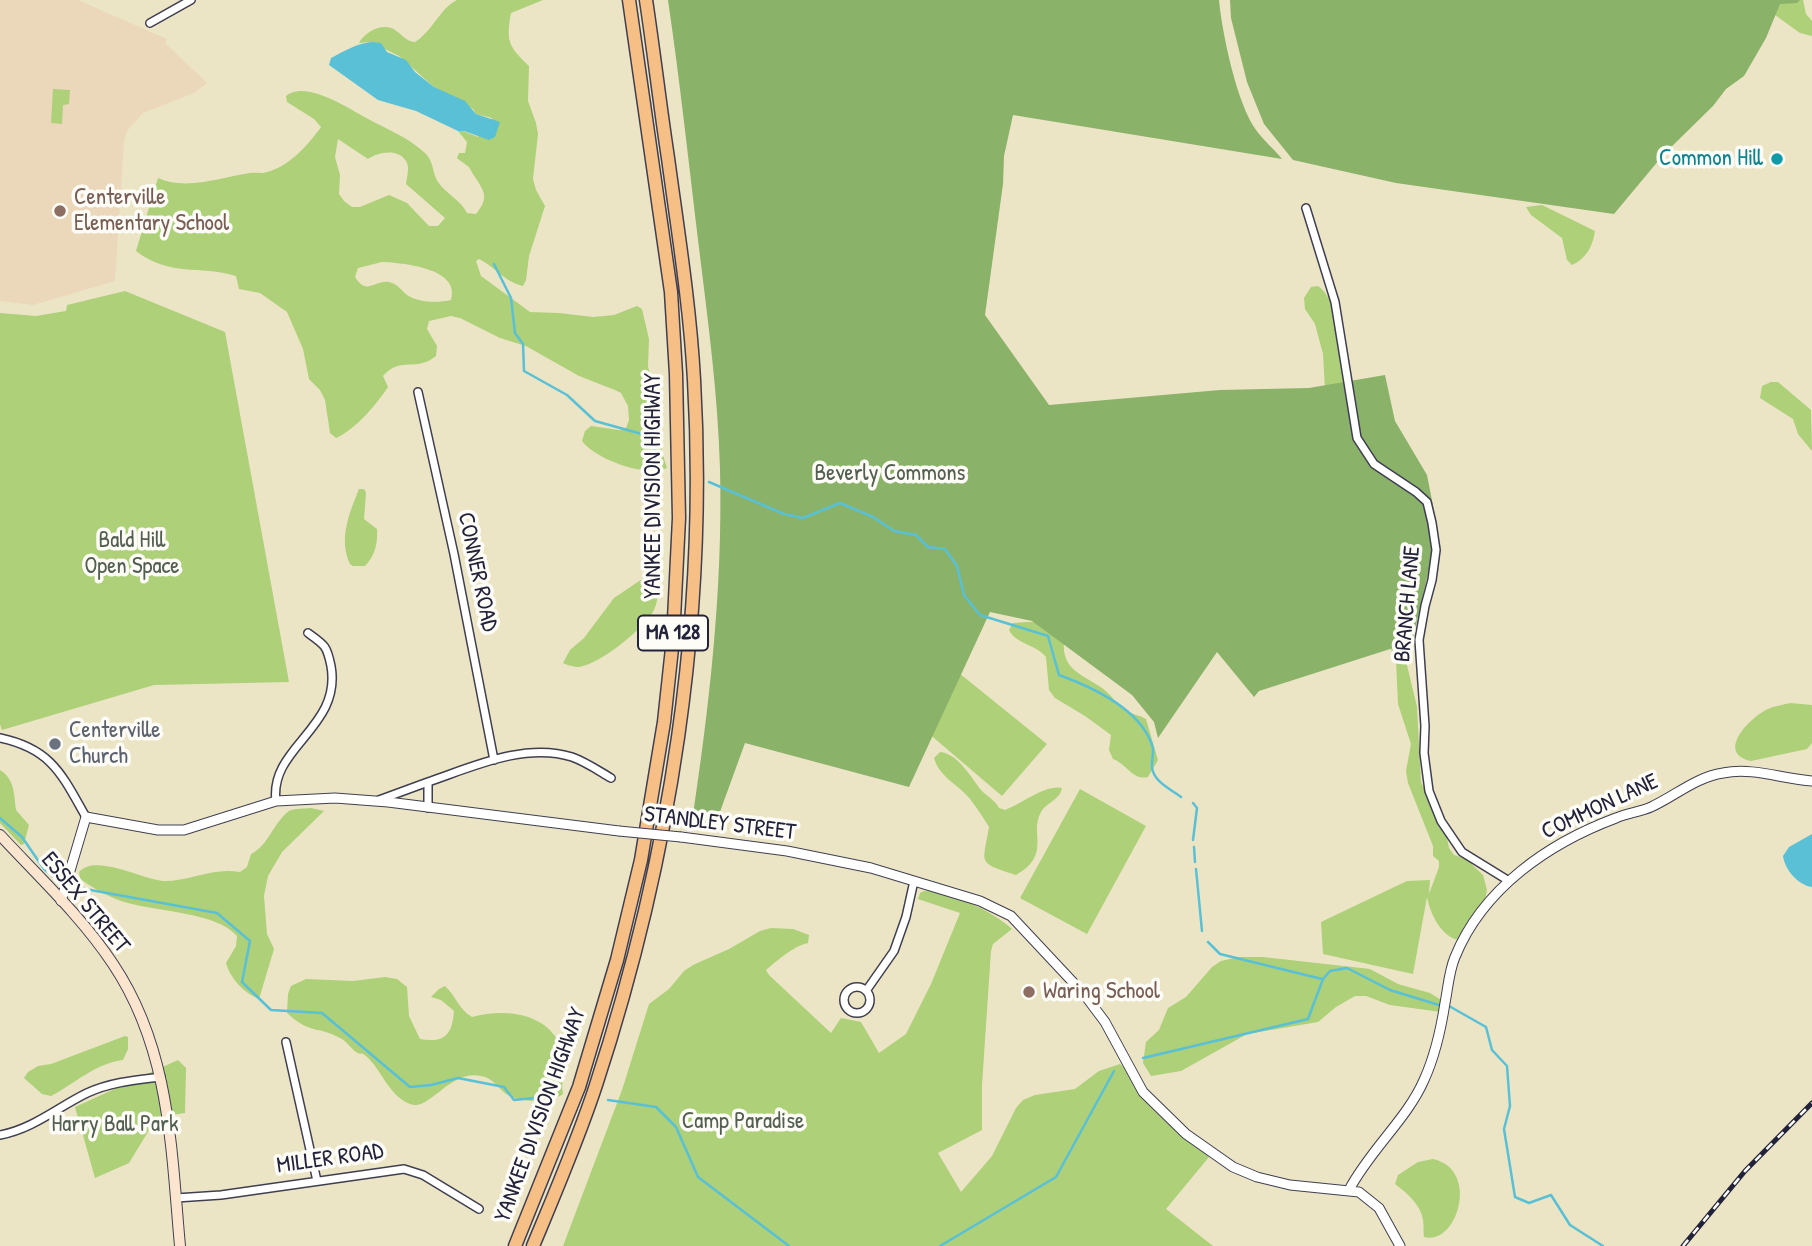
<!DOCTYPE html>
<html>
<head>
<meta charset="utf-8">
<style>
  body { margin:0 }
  canvas { display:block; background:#ebe5c6 }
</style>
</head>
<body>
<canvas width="1812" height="1246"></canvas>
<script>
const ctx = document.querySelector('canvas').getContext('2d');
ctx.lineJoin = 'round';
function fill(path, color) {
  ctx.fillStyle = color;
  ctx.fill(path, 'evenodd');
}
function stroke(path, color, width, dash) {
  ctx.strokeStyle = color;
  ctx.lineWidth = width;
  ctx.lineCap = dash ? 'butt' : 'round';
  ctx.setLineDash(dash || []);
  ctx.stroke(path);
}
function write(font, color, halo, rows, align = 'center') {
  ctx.font = font + ' "Patrick Hand",sans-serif';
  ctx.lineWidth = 7;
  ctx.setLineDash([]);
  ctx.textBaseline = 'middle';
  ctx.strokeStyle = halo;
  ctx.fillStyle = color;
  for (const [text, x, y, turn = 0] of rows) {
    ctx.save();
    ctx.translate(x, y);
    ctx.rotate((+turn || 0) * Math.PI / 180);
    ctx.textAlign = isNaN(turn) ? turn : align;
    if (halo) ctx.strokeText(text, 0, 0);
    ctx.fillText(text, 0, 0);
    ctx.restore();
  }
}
fill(new Path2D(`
  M 0,0 L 78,0 L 167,39 L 165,43 L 207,83 L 194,93 L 143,113 L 127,131 L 124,141 L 115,281 L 33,305 L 0,301 Z`), '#ebd8ba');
fill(new Path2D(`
  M 457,0 L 543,0 L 511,13 C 506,41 508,46 529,66 L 528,101 L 536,123 L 538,134 L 533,179 L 536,190 L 545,206 L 529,256 L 526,280 L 523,286 C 503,281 494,266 479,259 L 476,261 L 481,276 L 530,312 L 559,313 L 593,317 L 614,315 L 637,306 L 642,309 L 649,339 L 648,367 L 657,396 L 662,452 L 667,468 C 646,478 595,459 582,441 L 585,431 L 591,426 L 619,430 L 626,428 L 629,420 L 628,406 L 621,393 L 615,390 L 579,376 L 526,346 L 500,338 L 460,318 L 451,316 L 429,321 L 427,329 L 437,346 L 436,356 C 415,373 402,355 383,376 L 388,387 C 376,405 356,429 336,438 L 330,433 L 325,400 L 320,390 L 309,379 L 303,349 L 287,312 L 260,293 L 239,289 L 236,276 C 200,265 169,277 136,251 L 158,178 C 186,191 222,177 250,173 C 256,172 262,174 267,172 C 290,166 308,145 321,127 L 314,119 L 287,102 L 286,96 C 306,79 351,110 370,120 C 389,130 409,138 425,153 C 434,161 432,173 438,182 C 447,195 460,199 467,213 L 476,214 C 490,197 484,191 473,174 C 471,171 470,167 466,165 C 463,162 460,161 457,158 L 459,153 L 465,153 L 467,142 L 458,131 L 463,131 L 478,137 L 492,118 L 476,114 L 473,109 L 434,87 L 399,56 L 371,42 L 359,43 C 365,32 383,22 395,30 C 403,35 405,41 415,42 C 432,32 440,8 457,0 ZM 338,139 L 368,159 C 378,152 398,148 406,161 C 410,166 407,177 406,184 L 445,218 L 438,226 L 429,226 L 407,203 L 389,195 L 360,207 L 352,207 L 344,201 L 339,194 L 340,175 L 335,157 ZM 382,262 C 403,263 461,268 451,300 C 439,303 419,303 407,295 C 401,290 398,284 389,282 C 374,280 367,296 355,277 L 358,268 Z
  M 1775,0 L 1803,0 L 1806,14 L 1812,21 L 1812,36 L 1800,33 L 1775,15 Z
  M 53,89 L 70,90 L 69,104 L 63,105 L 62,124 L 51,123 Z
  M 1542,205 L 1595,231 C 1593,246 1586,259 1572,265 L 1567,260 L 1562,238 L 1531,215 L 1526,207 Z
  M 1318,286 C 1341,301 1350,375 1352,402 L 1326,407 L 1323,354 L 1315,324 L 1305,309 L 1304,298 L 1311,287 Z
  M 125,291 L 225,332 L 289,682 L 154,685 L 2,730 L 0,724 L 0,313 L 36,316 L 66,311 L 67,305 Z
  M 1771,382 L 1778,382 L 1811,410 L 1812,451 L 1798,434 L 1793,419 L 1760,398 L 1762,386 Z
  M 359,489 L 364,489 L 366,493 L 364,519 L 377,529 C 378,543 375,556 365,566 L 353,566 L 350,564 C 338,538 350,512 359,489 Z
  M 654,571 L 660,572 C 658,583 659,600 654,610 C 644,629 600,664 579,667 C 574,667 567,665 563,663 L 570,650 L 584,638 L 614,598 Z
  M 1027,622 L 1049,622 L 1064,640 C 1061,670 1082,674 1102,688 C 1112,695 1116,704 1126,710 C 1132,715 1140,715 1146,719 L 1158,760 L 1148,777 C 1133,781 1127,764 1113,759 L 1109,750 L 1111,735 L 1085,716 L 1055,698 L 1049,690 L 1046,657 C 1036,644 1017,645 1009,630 L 1013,623 Z
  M 1400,636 L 1417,707 L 1421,782 L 1446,833 L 1449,848 L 1454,855 L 1466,859 L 1483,875 L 1487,890 L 1485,900 L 1459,940 C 1441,937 1430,913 1427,897 L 1413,974 L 1323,954 L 1321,922 L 1407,881 L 1430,880 L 1429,894 L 1439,867 L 1439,861 L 1433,856 L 1433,846 L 1408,783 L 1406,771 L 1411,744 L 1398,704 L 1396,660 L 1388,643 Z
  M 949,665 L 1047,744 L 1002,796 L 907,715 Z
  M 1790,703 L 1812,705 L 1812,743 L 1807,749 L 1751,761 C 1715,753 1750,717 1768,709 C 1774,706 1783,705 1790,703 Z
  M 940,752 C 959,754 971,778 982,791 C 988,797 995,800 999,808 L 1005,810 C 1021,804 1046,784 1062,788 C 1060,800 1047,802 1041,812 C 1029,833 1052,855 1016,875 C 976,862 983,864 989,827 C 983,817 977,808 970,799 C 958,784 940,778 934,758 Z
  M 0,770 C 15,779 14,795 16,810 L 29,825 L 24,844 L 21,845 L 0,823 Z
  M 1080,789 L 1146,826 L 1087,934 L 1020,898 Z
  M 311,808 L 324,811 L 282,852 L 268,876 L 264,896 L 267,934 L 274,949 L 259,999 C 244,993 230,978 226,963 L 236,946 L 237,936 C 216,912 159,912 128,903 C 112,899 93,888 80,879 L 79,872 C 96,853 143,880 164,881 C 190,881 214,867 240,872 L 247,867 L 251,854 C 269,845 273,823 289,811 C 295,808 304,809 311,808 Z
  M 924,891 C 951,891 992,911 1012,929 L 993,944 L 991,951 L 982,1085 L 982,1130 L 938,1153 L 961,1192 L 992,1156 L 1016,1108 L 1023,1100 L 1035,1095 L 1075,1089 L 1099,1071 L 1120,1064 C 1128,1069 1130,1080 1135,1087 C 1153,1115 1184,1136 1209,1157 L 1166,1209 L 1213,1246 L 563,1246 L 622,1090 L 649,1004 L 669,989 L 684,971 L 693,965 L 729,949 L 760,931 L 771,928 L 793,929 L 809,935 L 808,943 C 792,947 779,959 766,970 L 769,975 L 831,1033 L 841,1018 L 861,1022 L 879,1053 L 906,1034 L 931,984 L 960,913 L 918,899 L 920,893 Z
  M 1239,957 L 1263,957 L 1370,969 L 1398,984 L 1430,993 L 1443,1001 L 1441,1012 L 1390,1005 L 1366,996 L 1355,996 L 1336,1007 L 1318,1022 L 1247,1034 L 1181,1071 L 1151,1076 L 1143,1063 L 1146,1042 L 1159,1030 L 1168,1008 L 1186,997 L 1212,967 L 1221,961 Z
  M 385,977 L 397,979 L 407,987 L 409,1016 L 420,1039 C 444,1043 452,1036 454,1011 L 441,1000 L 431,997 L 439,989 L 445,986 C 456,996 459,1010 472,1017 C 510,1007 557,1014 565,1061 C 567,1072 560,1080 563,1094 C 552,1103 518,1103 506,1094 C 498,1088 493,1078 481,1076 C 449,1069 430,1112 410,1104 C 388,1095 382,1070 366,1056 C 360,1051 363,1056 356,1052 C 350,1048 347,1041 340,1038 C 318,1026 309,1034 287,1013 L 288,994 L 291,986 L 306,979 L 353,981 Z
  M 125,1036 L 128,1037 L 128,1049 L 123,1060 C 96,1063 74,1084 51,1096 L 42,1094 L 24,1078 L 28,1072 L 38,1066 L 51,1064 Z
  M 178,1060 L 186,1068 L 185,1113 L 157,1117 L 129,1163 L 95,1178 L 75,1107 Z
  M 1433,1159 C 1480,1169 1458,1246 1424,1237 C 1423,1231 1424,1226 1423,1220 C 1421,1205 1407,1193 1395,1184 L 1398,1175 L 1418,1162 Z`), '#add079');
fill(new Path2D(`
  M 668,0 L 1219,0 C 1222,33 1237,104 1256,130 C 1264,141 1274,149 1282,159 L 1013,115 L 1004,156 L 1003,184 L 985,315 L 1049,405 L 1220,390 L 1309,388 L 1385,375 L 1395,421 L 1427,475 L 1438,531 L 1412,642 L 1259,691 L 1254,697 L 1217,652 L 1158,738 L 1154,722 L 1132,695 L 1032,621 L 990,612 L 909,787 L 745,743 L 713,831 L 691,828 C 709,709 723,590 720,469 C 718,395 708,321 699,248 C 689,165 680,82 668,0 Z
  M 1230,0 L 1800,0 L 1797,3 L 1780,4 L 1766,38 L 1744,76 L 1726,89 L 1713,106 L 1664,154 L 1614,214 L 1396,183 L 1293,160 L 1264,124 L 1247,82 L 1231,18 Z`), '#8ab269');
fill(new Path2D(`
  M 371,42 L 381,43 L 387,52 L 406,60 L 415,72 L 434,87 L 465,101 L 476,114 L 500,122 L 495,137 L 489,140 L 464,131 L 458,131 L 416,111 L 378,100 L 329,65 L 331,58 C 344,51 356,44 371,42 Z
  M 1812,834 L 1812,887 C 1798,885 1785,870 1783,856 L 1789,847 Z`), '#59c0d6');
stroke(new Path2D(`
  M 494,264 L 511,298 L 515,333 L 523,344 L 524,371 L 567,395 L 595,421 L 649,436 L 660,467
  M 709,482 L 784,514 L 803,518 L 840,503 L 873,517 L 894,531 L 916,535 L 928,547 L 945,549 L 957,566 L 964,595 L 980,615 L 1048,636 L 1059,675 C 1092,687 1140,709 1152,745 C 1155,752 1151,760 1152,767 C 1153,781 1170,789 1181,797
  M 1193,803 L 1197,808 L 1193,840
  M 0,818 L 22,837 L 44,869 L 58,880
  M 1194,847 L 1195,862
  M 1196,869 L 1202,931
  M 74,887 L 217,913 L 250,941 L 242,982 L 271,1010 L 322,1013 L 410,1087 L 431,1085 L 458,1078 L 504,1087 L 514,1100 L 555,1096
  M 1208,942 L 1220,954 L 1322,979
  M 1449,1006 L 1486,1027 L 1492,1050 L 1507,1066 L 1510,1106 L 1504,1129 L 1515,1197 L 1529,1203 L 1551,1195 L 1570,1225 L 1603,1246
  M 1143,1058 L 1308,1019 L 1323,979 L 1330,971 L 1347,968 L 1390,990 L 1442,1006
  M 608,1100 L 656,1107 L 676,1127 L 698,1177 L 789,1246
  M 940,1246 L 1056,1177 L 1114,1071`), '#59c0d6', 2.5);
const minor = new Path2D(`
  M 150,23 L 191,0
  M 1306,208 L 1335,302 L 1357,438 L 1374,464 L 1416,492 L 1427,502 L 1432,523 L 1436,550 L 1432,580 L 1425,606 L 1419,640 L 1425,726 L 1424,753 L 1429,791 L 1441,821 L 1462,852 L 1509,881
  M 418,392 L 454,554 L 494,760
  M 0,738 C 52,749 62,775 86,817
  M 379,800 L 428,782
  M 276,801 C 269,747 342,728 331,666 C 327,646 325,645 308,633
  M 428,808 L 428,782 C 472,767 525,742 572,757 C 586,762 599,771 611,778
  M844 1000a13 13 0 1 1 26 0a13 13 0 1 1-26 0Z
  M 866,991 L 894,951 L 906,917 L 914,881
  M 286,1042 L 317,1181
  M 0,1135 C 33,1129 58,1107 87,1093 C 111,1082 136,1080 161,1077
  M 176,1198 L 221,1195 L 404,1169 L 423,1175 L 479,1209`);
const tertiary = new Path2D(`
  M 681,837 L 787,851 L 871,868 L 980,901 L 1011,916 L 1084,994 L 1105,1022 L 1143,1092 L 1186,1134 L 1233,1167 L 1257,1177 L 1290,1185 L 1359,1192 L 1379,1208 L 1400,1246
  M 61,901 L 86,817 L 158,830 L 184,830 L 276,801 L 335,798 L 388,802 L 619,831
  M 1349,1190 C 1370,1150 1407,1119 1424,1080 C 1435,1056 1441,1029 1445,1003 C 1448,988 1449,971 1455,957 C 1483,888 1549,843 1616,818 C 1627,813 1640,812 1651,807 C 1675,796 1696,777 1723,773 C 1753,767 1782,779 1812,781`);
const secondary = new Path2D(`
  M 0,835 C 38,876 82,917 113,964 C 170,1049 171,1147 180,1246`);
const motorway = new Path2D(`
  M 515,1246 L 579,1087 L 617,960 L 641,860 L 664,722 L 673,639 L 679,518 L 676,374 L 671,292 L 629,0
  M 533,1246 C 555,1193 578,1140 596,1085 C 670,859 708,619 694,380 C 690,306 678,232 668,158 C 660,106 654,53 646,0`);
stroke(minor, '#403f50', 10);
stroke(tertiary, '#403f50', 11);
stroke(secondary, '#403f50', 12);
stroke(motorway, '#403f50', 15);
stroke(minor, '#fff', 7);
stroke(tertiary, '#fff', 9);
stroke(secondary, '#fbe5cf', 10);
stroke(motorway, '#f5bf86', 12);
const rail = new Path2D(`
  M 1683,1246 L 1745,1171 L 1812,1103`);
stroke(rail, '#22223b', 5);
stroke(rail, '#fdfcf7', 2.5, [8]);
const tertiaryBridge = new Path2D(`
  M 619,831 L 681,837`);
stroke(tertiaryBridge, '#403f50', 11, []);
stroke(tertiaryBridge, '#fff', 9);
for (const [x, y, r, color] of [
  [1777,159,7,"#0f9aa8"],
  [60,211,7,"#8d6e63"],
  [55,744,7,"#6b7280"],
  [1029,992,7,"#8d6e63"]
]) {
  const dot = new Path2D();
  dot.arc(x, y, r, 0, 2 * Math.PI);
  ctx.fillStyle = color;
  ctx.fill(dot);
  stroke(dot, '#fdfcf7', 2.5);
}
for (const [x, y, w] of [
  [673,633,70]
]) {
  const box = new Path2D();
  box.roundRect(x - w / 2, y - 17.5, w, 35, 5);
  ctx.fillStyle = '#fdfcf7';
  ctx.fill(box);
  stroke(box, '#22223b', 2);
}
write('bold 21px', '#22223b', null, [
  ["MA 128",673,633]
]);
write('23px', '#0d838f', '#fdfcf7', [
  ["Common Hill",1763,159]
], 'right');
write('23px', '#785e54', '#fdfcf7', [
  ["Centerville",74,198],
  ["Elementary School",74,224],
  ["Waring School",1043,992]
], 'left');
write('23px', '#535f51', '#fdfcf7', [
  ["Beverly Commons",890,474],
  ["Bald Hill",132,541],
  ["Open Space",132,567],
  ["Camp Paradise",743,1122],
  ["Harry Ball Park",115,1125]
]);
write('23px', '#22223b', '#fdfcf7', [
  ["YANKEE DIVISION HIGHWAY",654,486,-90],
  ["CONNER ROAD",477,572,78],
  ["BRANCH LANE",1408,604,-85],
  ["COMMON LANE",1600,807,-25],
  ["STANDLEY STREET",720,824,7],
  ["ESSEX STREET",85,903,50],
  ["YANKEE DIVISION HIGHWAY",541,1115,-70],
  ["MILLER ROAD",330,1159,-8]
]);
write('23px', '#5b616d', '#fdfcf7', [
  ["Centerville",69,731],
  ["Church",69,757]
], 'left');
</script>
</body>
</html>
